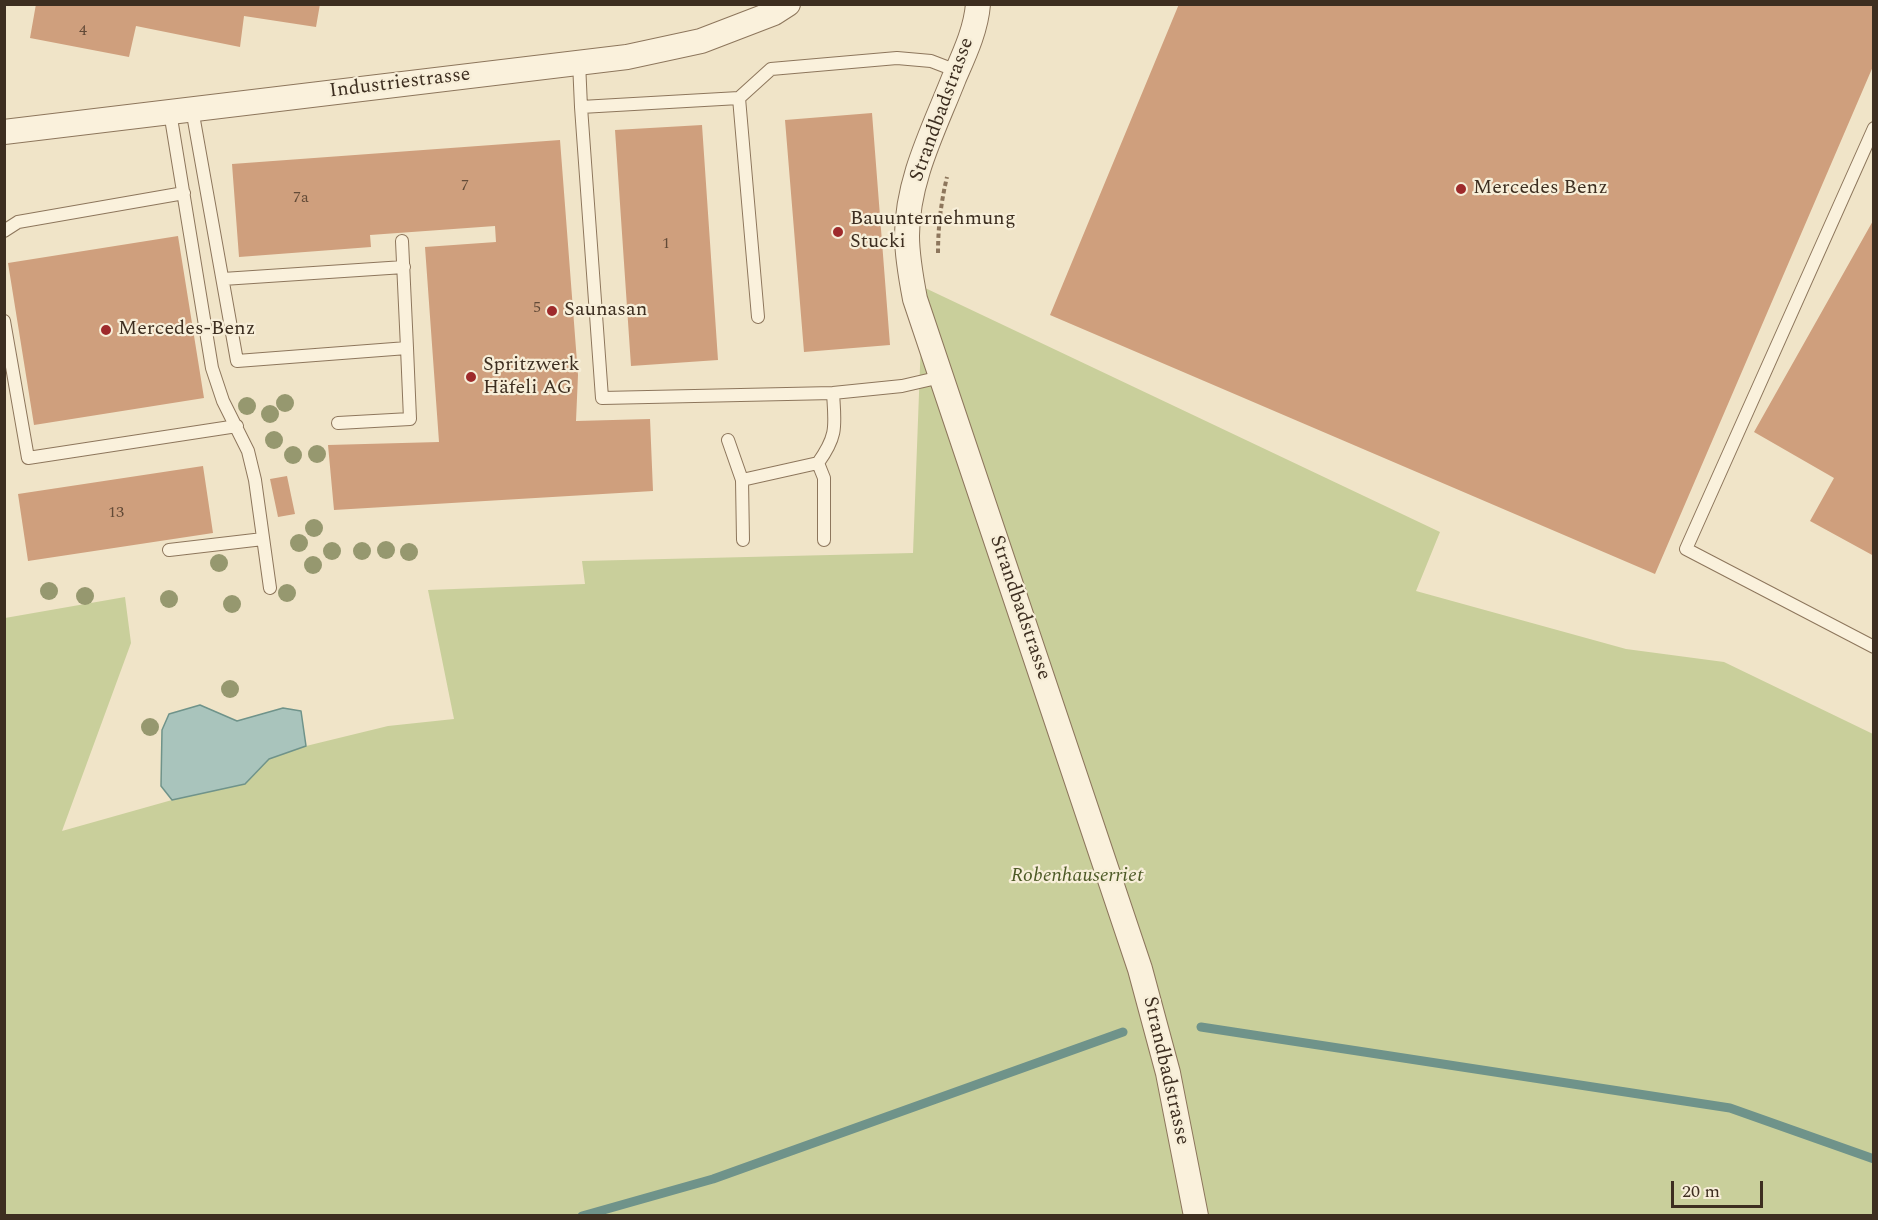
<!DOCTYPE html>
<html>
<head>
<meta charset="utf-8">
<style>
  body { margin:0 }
  #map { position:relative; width:1878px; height:1220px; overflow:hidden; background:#f0e4c8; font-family:Spectral,serif }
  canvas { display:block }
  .frame { position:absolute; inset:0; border:6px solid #3d2e20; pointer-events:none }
  .scale { position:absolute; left:1671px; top:1181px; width:92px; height:27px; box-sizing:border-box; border:3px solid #3d2e20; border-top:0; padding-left:8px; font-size:18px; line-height:21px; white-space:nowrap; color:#3d2e20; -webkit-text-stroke:4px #f7eed8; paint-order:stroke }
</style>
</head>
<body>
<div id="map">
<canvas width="1878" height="1220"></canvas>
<div class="frame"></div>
<div class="scale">20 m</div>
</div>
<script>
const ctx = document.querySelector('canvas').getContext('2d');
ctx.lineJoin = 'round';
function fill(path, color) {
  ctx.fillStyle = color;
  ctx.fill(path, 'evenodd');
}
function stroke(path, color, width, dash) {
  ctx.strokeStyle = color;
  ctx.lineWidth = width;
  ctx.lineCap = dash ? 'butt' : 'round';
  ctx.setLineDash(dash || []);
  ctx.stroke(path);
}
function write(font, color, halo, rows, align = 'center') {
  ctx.font = font + ' Spectral,serif';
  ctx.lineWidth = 4.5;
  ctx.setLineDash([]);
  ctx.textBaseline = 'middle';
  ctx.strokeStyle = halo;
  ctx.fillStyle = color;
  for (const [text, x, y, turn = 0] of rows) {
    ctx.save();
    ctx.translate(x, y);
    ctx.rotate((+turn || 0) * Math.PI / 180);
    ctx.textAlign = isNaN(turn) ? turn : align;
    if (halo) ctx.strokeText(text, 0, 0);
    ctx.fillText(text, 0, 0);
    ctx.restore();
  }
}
fill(new Path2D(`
  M 923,287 L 1440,532 L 1416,591 L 1626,649 L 1724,662 L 1873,734 L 1873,1215 L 5,1216 L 5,618 L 125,597 L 131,643 L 62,831 L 172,800 L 245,784 L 269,759 L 306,746 L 388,726 L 454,719 L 428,590 L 585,584 L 582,561 L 913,553 Z`), '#c9cf9b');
const water = new Path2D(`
  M 200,705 L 237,721 L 283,708 L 301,711 L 306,746 L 269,759 L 245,784 L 172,800 L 161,786 L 162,730 L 169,714 Z`);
fill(water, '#a9c4bc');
stroke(water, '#6f938a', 1.5);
stroke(new Path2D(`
  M 1201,1027 L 1730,1108 L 1874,1159
  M 582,1216 L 713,1179 L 1123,1032`), '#6f938a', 9);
fill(new Path2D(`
  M 36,4 L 320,4 L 316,27 L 244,16 L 240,47 L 136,26 L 129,57 L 30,38 Z
  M 1179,4 L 1874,4 L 1874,64 L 1655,574 L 1050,315 Z
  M 872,113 L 890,345 L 804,352 L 785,120 Z
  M 702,125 L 718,360 L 631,366 L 615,130 Z
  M 560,140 L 578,375 L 576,421 L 650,419 L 653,491 L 334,510 L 328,445 L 439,442 L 425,247 L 496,242 L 495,226 L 370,235 L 371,247 L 239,257 L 232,164 Z
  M 1874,219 L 1874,556 L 1810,521 L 1834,478 L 1754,432 Z
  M 178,236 L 204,398 L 34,425 L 8,263 Z
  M 203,466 L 213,533 L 28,561 L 18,494 Z
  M 287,476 L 295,514 L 278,517 L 270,479 Z`), '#cf9f7d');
const lane = new Path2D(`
  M 579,62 L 581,107
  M 739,98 L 758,317
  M 192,109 L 237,361 L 407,348 L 410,419 L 338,423
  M 170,112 L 212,368 L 223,401 L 248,451 L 255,480 L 270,588
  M 1874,128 L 1686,549 L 1874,647
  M 4,231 L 18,222 L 184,193
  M 402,241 L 407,348
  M 223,279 L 404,267
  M 4,321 L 28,458 L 237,426
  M 941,377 L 902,386 L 833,393 L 602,398 L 581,107 L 739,98 L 771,69 L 897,58 L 931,61 L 957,71
  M 728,440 L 742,480 L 818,463 C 838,435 835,426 833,393
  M 818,463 L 824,478 L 824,540
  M 742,480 L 743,540
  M 169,550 L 263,539`);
const street = new Path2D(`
  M 978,4 C 976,30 964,55 954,78 C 934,129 907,180 907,236 C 907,257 911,278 915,299 L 1140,969 L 1168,1073 L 1196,1216
  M 4,132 L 627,57 L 701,41 L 774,13 L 788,4`);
stroke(lane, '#8d765c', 14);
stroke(street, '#8d765c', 26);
stroke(new Path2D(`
  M 938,253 C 938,227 941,202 947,177`), '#8d765c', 4, [4.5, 3]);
stroke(lane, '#faf1dc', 12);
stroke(street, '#faf1dc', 24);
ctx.fillStyle = '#96986f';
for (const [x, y] of [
  [285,403],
  [247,406],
  [270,414],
  [274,440],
  [317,454],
  [293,455],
  [314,528],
  [299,543],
  [386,550],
  [332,551],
  [362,551],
  [409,552],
  [219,563],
  [313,565],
  [49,591],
  [287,593],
  [85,596],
  [169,599],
  [232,604],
  [230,689],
  [150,727]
]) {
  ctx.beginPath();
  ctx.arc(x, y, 9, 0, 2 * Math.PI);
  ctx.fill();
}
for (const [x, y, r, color] of [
  [1461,189,6,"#9e2a2b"],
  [838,232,6,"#9e2a2b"],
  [552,311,6,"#9e2a2b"],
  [106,330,6,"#9e2a2b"],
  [471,377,6,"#9e2a2b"]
]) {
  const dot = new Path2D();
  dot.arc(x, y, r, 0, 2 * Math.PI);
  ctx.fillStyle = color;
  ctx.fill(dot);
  stroke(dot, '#f7eed8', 2);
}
write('16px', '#624a37', null, [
  ["4",83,32],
  ["7",465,187],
  ["7a",301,199],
  ["1",666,245],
  ["5",537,309],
  ["13",116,514]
]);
write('20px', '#3d2e20', '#f7eed8', [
  ["Industriestrasse",400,84,-7],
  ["Strandbadstrasse",943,110,-70],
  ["Strandbadstrasse",1019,608,71],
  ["Strandbadstrasse",1165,1071,77]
]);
write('20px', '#3d2e20', '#f7eed8', [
  ["Mercedes Benz",1473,189],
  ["Bauunternehmung",850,220],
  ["Stucki",850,243],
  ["Saunasan",564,311],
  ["Mercedes-Benz",118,330],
  ["Spritzwerk",483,366],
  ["Häfeli AG",483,389]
], 'left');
write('italic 20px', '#4d5a26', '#f7eed8', [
  ["Robenhauserriet",1077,877]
]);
</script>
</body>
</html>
